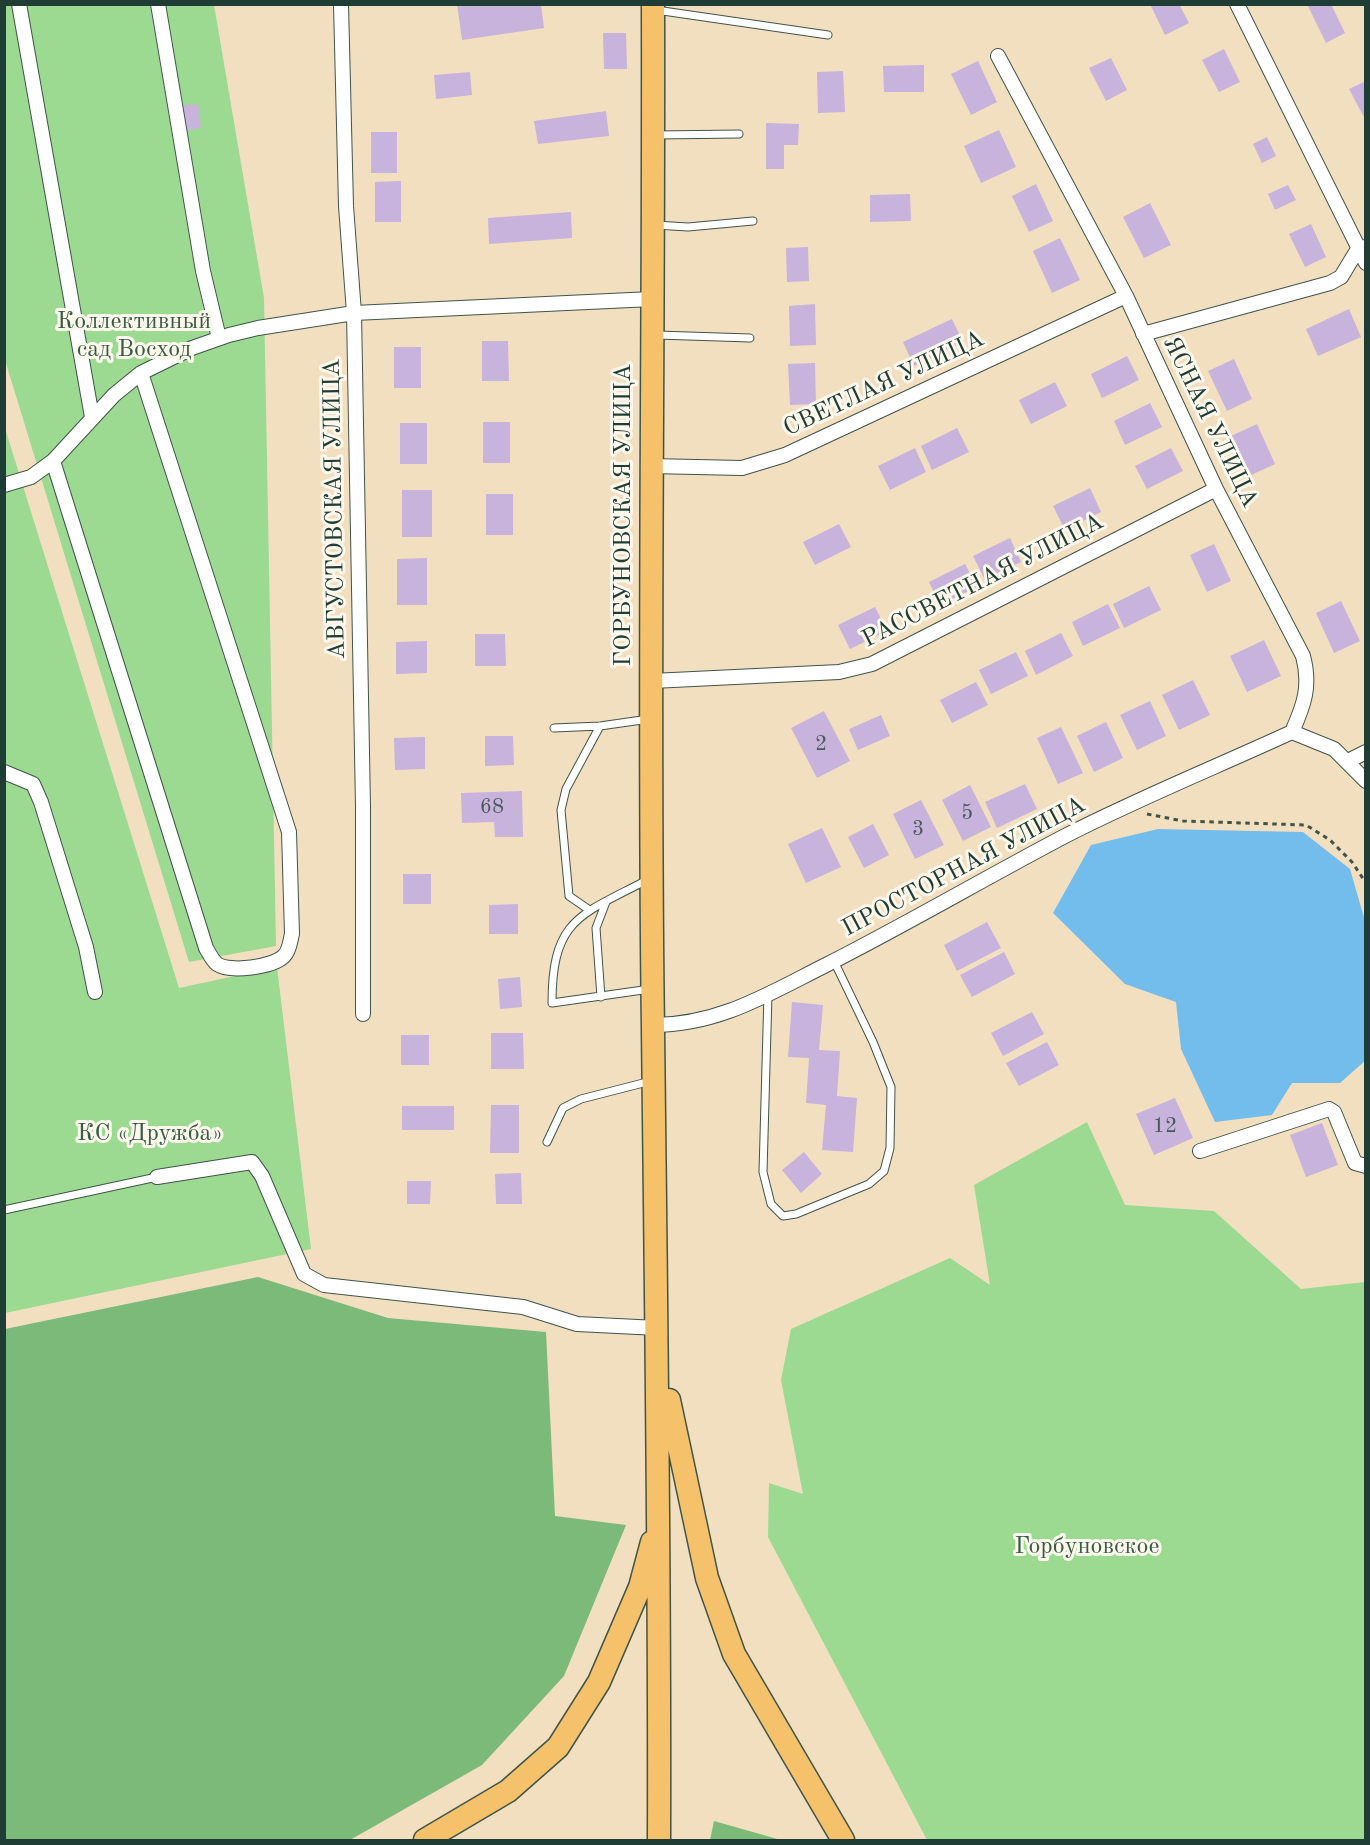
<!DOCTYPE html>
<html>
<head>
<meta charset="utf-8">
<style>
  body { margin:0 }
  #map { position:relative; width:1370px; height:1845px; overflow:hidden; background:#f2dfc0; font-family:"Old Standard TT",serif }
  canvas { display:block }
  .frame { position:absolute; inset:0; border:6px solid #1f3d34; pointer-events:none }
</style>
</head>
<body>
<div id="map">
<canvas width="1370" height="1845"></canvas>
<div class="frame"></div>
</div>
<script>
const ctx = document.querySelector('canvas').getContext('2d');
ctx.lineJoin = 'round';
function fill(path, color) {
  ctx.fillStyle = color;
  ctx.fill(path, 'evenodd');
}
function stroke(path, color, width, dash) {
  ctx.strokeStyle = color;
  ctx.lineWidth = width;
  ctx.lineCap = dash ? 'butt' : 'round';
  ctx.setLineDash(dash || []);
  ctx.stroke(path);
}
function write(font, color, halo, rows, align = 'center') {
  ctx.font = font + ' "Old Standard TT",serif';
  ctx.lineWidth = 6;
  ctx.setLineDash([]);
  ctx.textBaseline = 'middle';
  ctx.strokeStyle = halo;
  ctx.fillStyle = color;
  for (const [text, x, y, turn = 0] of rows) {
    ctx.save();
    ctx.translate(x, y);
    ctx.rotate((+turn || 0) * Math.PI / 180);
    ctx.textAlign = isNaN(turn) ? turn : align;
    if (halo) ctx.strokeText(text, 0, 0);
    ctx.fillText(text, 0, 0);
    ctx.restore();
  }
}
fill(new Path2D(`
  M 4,5 L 214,5 L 264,298 L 276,946 L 189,962 L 5,360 Z
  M 4,425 L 179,988 L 277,967 L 311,1249 L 5,1313 Z
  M 1087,1122 L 1125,1205 L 1214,1211 L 1301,1289 L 1365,1282 L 1365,1840 L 927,1840 L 768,1537 L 769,1483 L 803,1494 L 781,1380 L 791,1329 L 950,1258 L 990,1285 L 974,1185 Z`), '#9bda90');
fill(new Path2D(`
  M 258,1277 L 388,1318 L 546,1332 L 555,1516 L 626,1525 L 564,1676 L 482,1765 L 350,1840 L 5,1840 L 5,1329 Z
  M 714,1821 L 781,1840 L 710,1840 Z`), '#7cba7a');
fill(new Path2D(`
  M 1158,829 L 1303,832 L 1350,869 L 1365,921 L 1366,1060 L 1340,1083 L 1292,1083 L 1272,1115 L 1215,1122 L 1181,1049 L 1176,1002 L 1125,984 L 1053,913 L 1091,845 Z`), '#73bdec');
fill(new Path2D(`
  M 457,4 L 541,4 L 544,28 L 462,40 Z
  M 1150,4 L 1179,4 L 1189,23 L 1165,35 Z
  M 1307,4 L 1331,4 L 1345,33 L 1326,43 Z
  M 603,33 L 626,33 L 627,69 L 604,69 Z
  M 1224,49 L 1240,82 L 1219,92 L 1202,60 Z
  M 1111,58 L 1127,90 L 1106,101 L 1089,68 Z
  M 978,61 L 997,102 L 971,115 L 951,74 Z
  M 924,65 L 924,92 L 884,92 L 883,66 Z
  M 843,71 L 845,112 L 818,113 L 817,72 Z
  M 470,72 L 472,95 L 436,99 L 434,75 Z
  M 1366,81 L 1366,121 L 1349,89 Z
  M 198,104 L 201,128 L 184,131 L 180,106 Z
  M 606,111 L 609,136 L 538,144 L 534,121 Z
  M 766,123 L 799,124 L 798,145 L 784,145 L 784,169 L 766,169 Z
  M 999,130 L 1016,167 L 981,183 L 964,146 Z
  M 371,132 L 397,132 L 397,173 L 371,173 Z
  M 1267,137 L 1276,156 L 1262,163 L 1253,144 Z
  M 401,181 L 401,222 L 375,222 L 375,182 Z
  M 1036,184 L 1053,221 L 1029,232 L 1012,196 Z
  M 1288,185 L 1296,200 L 1275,210 L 1268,194 Z
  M 910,194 L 911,221 L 870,222 L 870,195 Z
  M 1150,203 L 1171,245 L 1144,258 L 1123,217 Z
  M 571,212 L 572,238 L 489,244 L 488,218 Z
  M 1311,224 L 1326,257 L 1305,267 L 1289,234 Z
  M 1060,238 L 1080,280 L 1052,293 L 1033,251 Z
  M 808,247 L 809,281 L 787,282 L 786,248 Z
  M 815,304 L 816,345 L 790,346 L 789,306 Z
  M 1349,309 L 1361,337 L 1318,356 L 1306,329 Z
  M 952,319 L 963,342 L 914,366 L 903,342 Z
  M 482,341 L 508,341 L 509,381 L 482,381 Z
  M 394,347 L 421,347 L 421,388 L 394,388 Z
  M 1127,356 L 1139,380 L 1102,398 L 1091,374 Z
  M 1234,359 L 1252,399 L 1227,411 L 1208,371 Z
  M 815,363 L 816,404 L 790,405 L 788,364 Z
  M 1055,382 L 1067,406 L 1031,424 L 1019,400 Z
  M 1150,403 L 1162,427 L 1125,445 L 1114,421 Z
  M 483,422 L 510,422 L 510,463 L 483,463 Z
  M 400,423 L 427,423 L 427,464 L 400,464 Z
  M 1257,424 L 1275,464 L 1249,476 L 1231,436 Z
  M 957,428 L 969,452 L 932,470 L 921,446 Z
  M 915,448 L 926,472 L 890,490 L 878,466 Z
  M 1171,448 L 1183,471 L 1147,489 L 1135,466 Z
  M 1090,488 L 1101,512 L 1065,530 L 1053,506 Z
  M 402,490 L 432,490 L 432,537 L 402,537 Z
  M 486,494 L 513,494 L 513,535 L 486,535 Z
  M 839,524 L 851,547 L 815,565 L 803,542 Z
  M 1010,538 L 1021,562 L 985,580 L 973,556 Z
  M 1214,544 L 1231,581 L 1207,592 L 1190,555 Z
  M 427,558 L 427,605 L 397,605 L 397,559 Z
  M 965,564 L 977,587 L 940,605 L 929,582 Z
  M 1149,586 L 1161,610 L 1124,628 L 1113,604 Z
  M 1341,601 L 1360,641 L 1334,653 L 1316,613 Z
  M 1108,604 L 1120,628 L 1083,646 L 1072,622 Z
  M 875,607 L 887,631 L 850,649 L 838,625 Z
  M 1061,633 L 1073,656 L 1036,675 L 1025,651 Z
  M 475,634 L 505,634 L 506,666 L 475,666 Z
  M 1264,640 L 1281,676 L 1247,692 L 1230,656 Z
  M 427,641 L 427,673 L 396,674 L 396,642 Z
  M 1016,652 L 1028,676 L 991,694 L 979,670 Z
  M 1193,680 L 1210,715 L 1179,730 L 1162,695 Z
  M 976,682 L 988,705 L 952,723 L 940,700 Z
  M 1150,701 L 1166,736 L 1137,750 L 1120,715 Z
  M 824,711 L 850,761 L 817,778 L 791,728 Z
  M 881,715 L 890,736 L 858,750 L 849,729 Z
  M 1106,722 L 1123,758 L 1094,772 L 1077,736 Z
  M 1061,727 L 1083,773 L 1058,784 L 1037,738 Z
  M 485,736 L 513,736 L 514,765 L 485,766 Z
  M 425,737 L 425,769 L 395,770 L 394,738 Z
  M 1025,784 L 1037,809 L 997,828 L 985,802 Z
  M 970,785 L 991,827 L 963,841 L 942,800 Z
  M 522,791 L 523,837 L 495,837 L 494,822 L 462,823 L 461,793 Z
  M 921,800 L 944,845 L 915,859 L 893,814 Z
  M 873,824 L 889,855 L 864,868 L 848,837 Z
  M 822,828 L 841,867 L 806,883 L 788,844 Z
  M 403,874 L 431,874 L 431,904 L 403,904 Z
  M 518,904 L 518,934 L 489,934 L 489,905 Z
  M 987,922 L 1001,948 L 957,971 L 944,945 Z
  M 1004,952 L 1015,974 L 972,997 L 960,975 Z
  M 520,977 L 522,1007 L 500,1009 L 498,979 Z
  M 792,1002 L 823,1005 L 819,1050 L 840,1051 L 837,1096 L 857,1098 L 853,1152 L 822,1150 L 826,1105 L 806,1103 L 809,1058 L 788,1057 Z
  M 1032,1012 L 1044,1034 L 1003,1056 L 991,1033 Z
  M 491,1033 L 523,1033 L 524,1069 L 491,1069 Z
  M 401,1035 L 429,1035 L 429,1065 L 401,1065 Z
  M 1047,1042 L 1059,1065 L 1019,1086 L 1006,1063 Z
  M 1175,1098 L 1193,1138 L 1154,1155 L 1136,1114 Z
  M 491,1105 L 519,1105 L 519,1153 L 490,1153 Z
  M 402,1106 L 454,1106 L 454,1130 L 402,1130 Z
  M 1322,1123 L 1338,1165 L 1306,1177 L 1290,1135 Z
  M 804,1152 L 822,1174 L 801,1193 L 782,1170 Z
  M 521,1173 L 522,1204 L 496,1204 L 495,1174 Z
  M 407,1181 L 431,1181 L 430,1204 L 407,1204 Z`), '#c8b3dc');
const service = new Path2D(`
  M 656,10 L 828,35
  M 656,135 L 739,134
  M 655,225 L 688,227 L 753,221
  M 657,335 L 750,338
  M 554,728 L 600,726 L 649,719
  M 647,880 C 581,915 552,918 552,1003 L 650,989
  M 588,909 L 569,896 L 561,810 L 566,789 L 600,726
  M 768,994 L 763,1172 L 771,1204 L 783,1216 L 796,1214 L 869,1184 L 884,1171 L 890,1148 L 891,1087 L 873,1042 L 834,961
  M 601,997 L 596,928 L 606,902
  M 547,1142 L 563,1108 L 581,1099 L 651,1081
  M 4,1210 L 157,1177`);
const minor = new Path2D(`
  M 19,4 L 92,417
  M 158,4 L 203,271 L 219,338
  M 341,4 L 346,206 L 354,313 L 363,807 L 363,1014
  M 1237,4 L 1366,263
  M 998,56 L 1126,296 L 1216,489 L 1303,656 C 1311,686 1304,705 1292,732 L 1334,749 L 1366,781
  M 1143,334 L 1330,283 L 1341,277 L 1358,249 L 1362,247
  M 53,461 L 206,948 C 209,953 212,960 217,964 C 230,973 273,967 284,956 C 290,950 290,941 292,934 L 289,832 L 141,373
  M 650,466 L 742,468 L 785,455 L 1126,296
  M 4,485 L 31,477 L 53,461 L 114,395 L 141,373 L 192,348 L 229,335 L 258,328 L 354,313 L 652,299
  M 652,681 L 839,672 L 872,664 L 1216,489
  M 1348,761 L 1366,752
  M 4,772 L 33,784 L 41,802 L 86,947 L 95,992
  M 653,1025 C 719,1025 768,994 826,965 C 907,924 985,878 1065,836 C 1139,798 1216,767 1292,732
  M 1200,1151 L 1329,1109 L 1334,1112 L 1355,1163 L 1366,1166
  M 157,1177 L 252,1162 L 262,1176 L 304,1274 L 324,1285 L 523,1307 L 577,1324 L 658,1328`);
const primary = new Path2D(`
  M 653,4 C 654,346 648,687 653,1029 C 656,1299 660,1570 659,1840
  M 669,1400 L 707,1578 L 734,1654 L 843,1840
  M 425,1840 L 508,1791 L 558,1747 L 599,1682 L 640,1587 L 652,1542`);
stroke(service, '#3f5549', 9);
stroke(minor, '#3f5549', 16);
stroke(primary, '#3f5549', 25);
stroke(new Path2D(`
  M 1147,814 L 1183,821 L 1306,825 L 1330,840 L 1352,862 L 1366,883`), '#3f5549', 3, [4.5, 4.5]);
stroke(service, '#fff', 7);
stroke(minor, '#fff', 14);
stroke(primary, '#f5c16b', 22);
write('21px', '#495a5e', null, [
  ["2",821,744],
  ["68",492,807],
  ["5",967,813],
  ["3",918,829],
  ["12",1165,1126]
]);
write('24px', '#385c46', '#fbf7ec', [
  ["Коллективный",134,322],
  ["сад Восход",134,350],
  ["КС «Дружба»",150,1134],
  ["Горбуновское",1087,1547]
]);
write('24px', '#1f3d34', '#fbf7ec', [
  ["СВЕТЛАЯ УЛИЦА",884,384,-25],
  ["ЯСНАЯ УЛИЦА",1210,422,64],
  ["АВГУСТОВСКАЯ УЛИЦА",335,509,-91],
  ["ГОРБУНОВСКАЯ УЛИЦА",624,515,-90],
  ["РАССВЕТНАЯ УЛИЦА",983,581,-27],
  ["ПРОСТОРНАЯ УЛИЦА",964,867,-28]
]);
</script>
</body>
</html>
